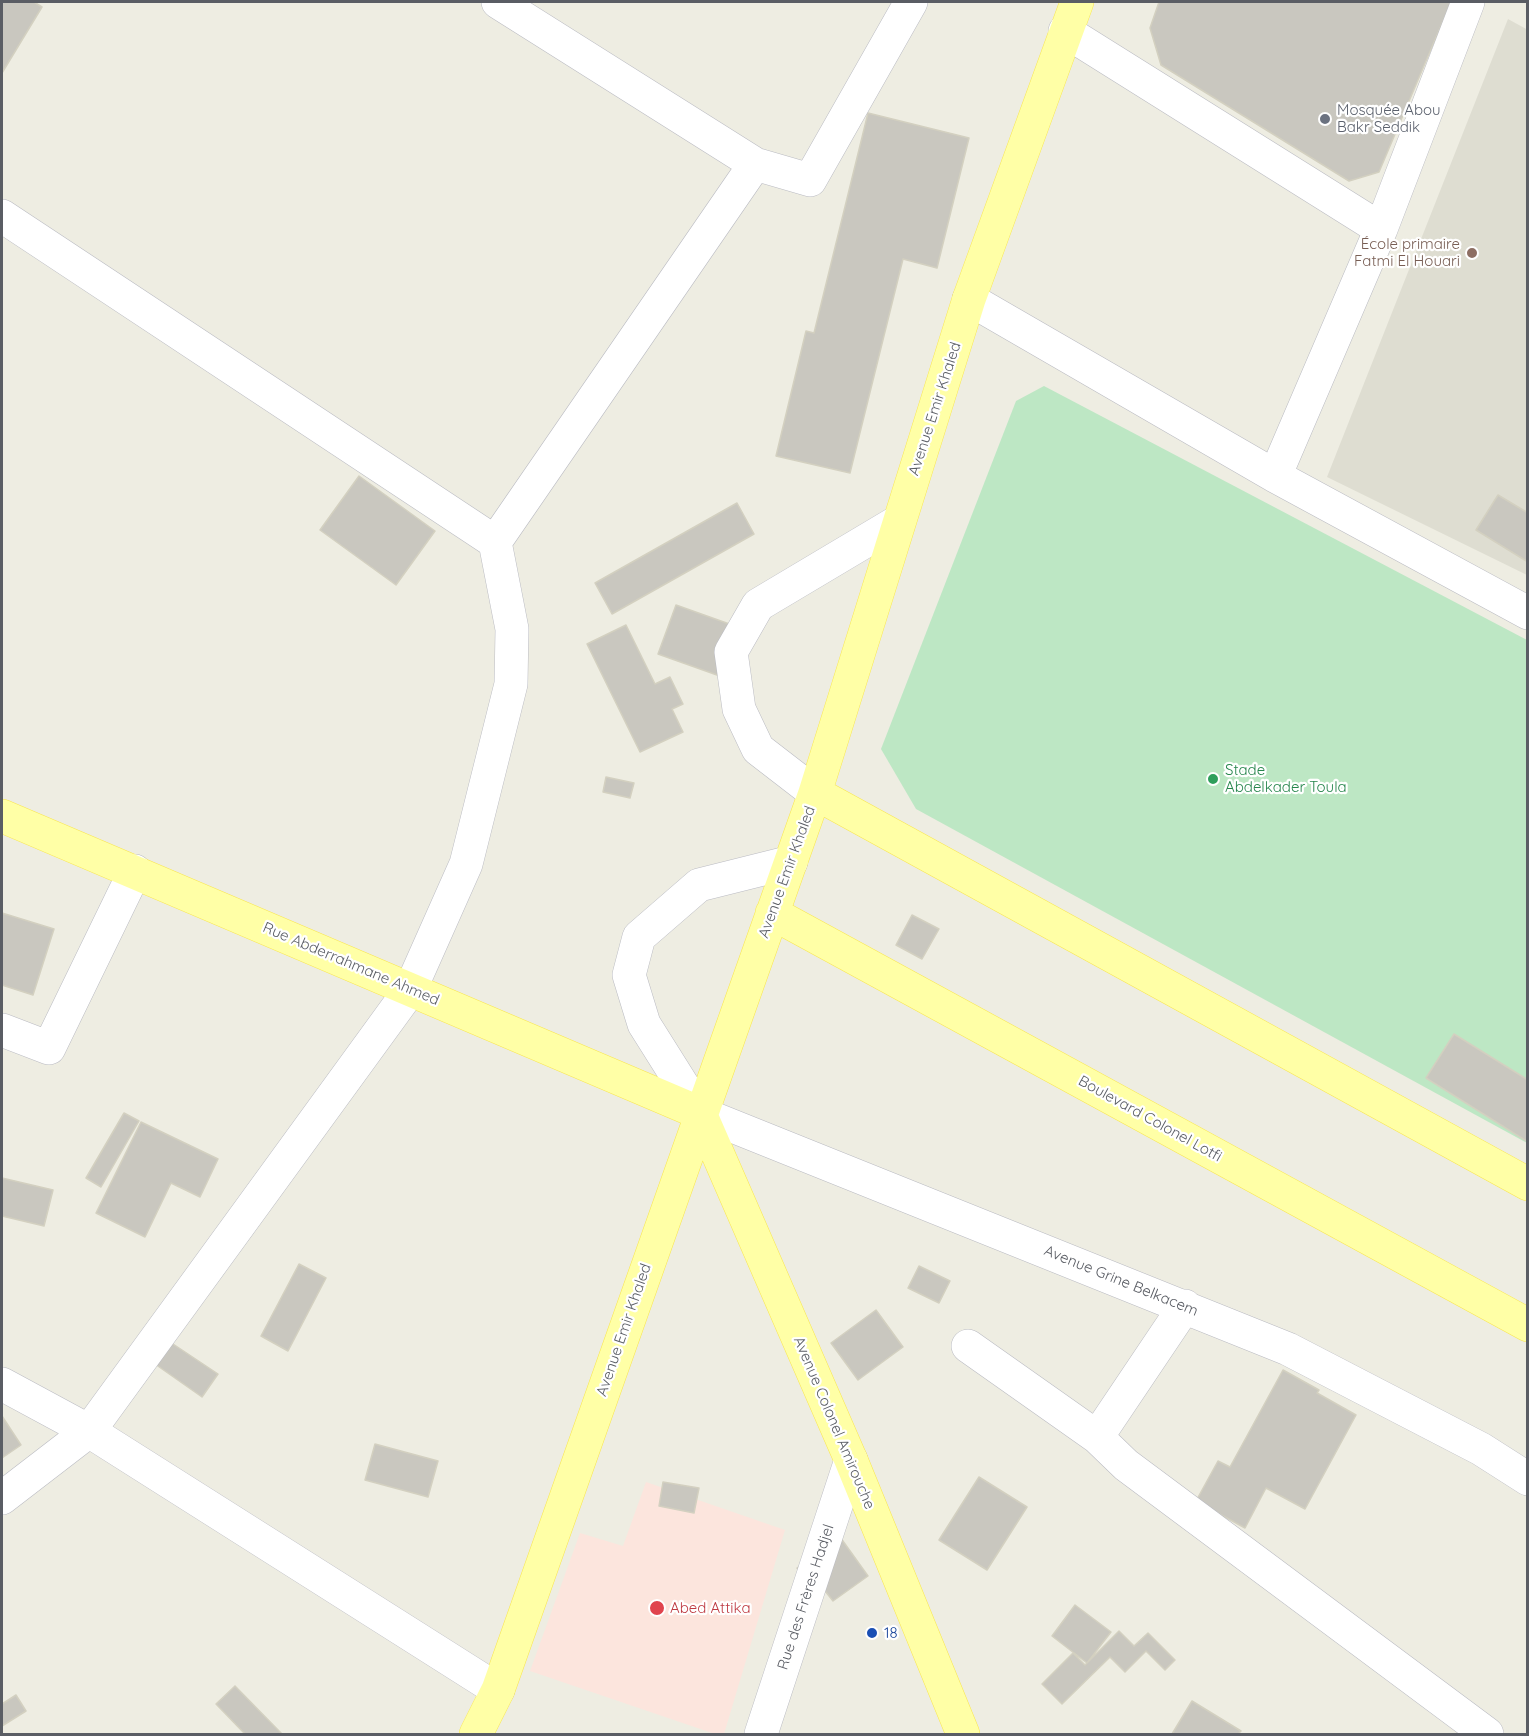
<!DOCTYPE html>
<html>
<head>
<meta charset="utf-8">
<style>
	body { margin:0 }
	#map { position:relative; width:1529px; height:1736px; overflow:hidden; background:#eeede2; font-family:Quicksand,sans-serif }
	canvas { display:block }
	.frame { position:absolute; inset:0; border:3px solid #5a5d64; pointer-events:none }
</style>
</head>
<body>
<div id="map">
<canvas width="1529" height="1736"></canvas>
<div class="frame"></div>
</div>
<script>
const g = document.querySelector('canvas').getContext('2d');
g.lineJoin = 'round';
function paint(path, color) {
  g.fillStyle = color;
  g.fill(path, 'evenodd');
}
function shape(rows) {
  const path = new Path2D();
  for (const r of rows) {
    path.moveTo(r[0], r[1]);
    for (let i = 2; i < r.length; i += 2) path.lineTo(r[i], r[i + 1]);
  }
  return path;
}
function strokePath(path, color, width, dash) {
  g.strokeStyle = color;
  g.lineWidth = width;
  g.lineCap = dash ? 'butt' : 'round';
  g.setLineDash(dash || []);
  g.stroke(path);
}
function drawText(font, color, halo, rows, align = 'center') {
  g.font = font + ' Quicksand,sans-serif';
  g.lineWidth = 4.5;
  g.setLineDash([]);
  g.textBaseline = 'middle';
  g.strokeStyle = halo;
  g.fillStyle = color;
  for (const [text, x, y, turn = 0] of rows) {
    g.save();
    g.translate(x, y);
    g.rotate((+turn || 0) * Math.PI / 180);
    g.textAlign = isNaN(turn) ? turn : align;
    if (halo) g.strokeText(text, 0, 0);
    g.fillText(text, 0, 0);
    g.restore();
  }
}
const education = shape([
	[1508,19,1528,30,1527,575,1327,477]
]);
const medical = shape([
	[646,1482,785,1530,724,1734,715,1734,530,1671,580,1533,623,1546]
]);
const green = shape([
	[1044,386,1527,640,1527,1143,916,809,881,749,1016,401]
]);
const building = shape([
	[2,2,34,2,42,7,2,73,2,2],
	[1159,2,1451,2,1379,172,1349,181,1161,65,1150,28,1159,2],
	[868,113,969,138,937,268,903,259,850,473,776,456,806,331,814,333,868,113],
	[359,476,435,531,396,585,320,530,359,476],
	[1498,495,1528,513,1528,562,1476,530,1498,495],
	[737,503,754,534,612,614,595,583,737,503],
	[676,605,749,631,731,680,658,654,676,605],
	[626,625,655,684,670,677,683,704,672,709,683,732,640,752,587,644,626,625],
	[606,777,634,783,630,798,603,792,606,777],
	[2,913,54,929,33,995,2,985,2,913],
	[912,915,939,929,922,959,896,945,912,915],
	[1454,1034,1528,1080,1528,1142,1426,1078,1454,1034],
	[124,1113,139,1121,101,1187,86,1178,124,1113],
	[141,1122,218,1159,200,1197,171,1183,145,1237,96,1213,141,1122],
	[2,1178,53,1190,44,1226,2,1216,2,1178],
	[299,1264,326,1278,288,1351,261,1336,299,1264],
	[919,1266,950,1281,939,1303,908,1288,919,1266],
	[876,1310,903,1347,858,1380,831,1343,876,1310],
	[170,1342,218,1374,202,1397,155,1364,170,1342],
	[1283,1370,1319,1390,1317,1393,1356,1415,1305,1509,1266,1488,1245,1528,1196,1501,1218,1461,1230,1467,1283,1370],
	[2,1416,21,1445,2,1458,2,1416],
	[375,1444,438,1461,428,1497,365,1480,375,1444],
	[979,1477,1027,1507,987,1570,939,1540,979,1477],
	[663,1482,699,1488,694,1513,659,1506,663,1482],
	[830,1523,868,1576,833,1601,818,1582,811,1588,797,1568,819,1552,830,1523],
	[1075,1605,1111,1632,1087,1663,1052,1636,1075,1605],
	[1119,1631,1134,1646,1148,1633,1175,1660,1165,1670,1146,1651,1125,1672,1110,1657,1062,1704,1042,1684,1073,1653,1085,1665,1119,1631],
	[235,1686,282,1734,245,1734,216,1704,235,1686],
	[16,1695,26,1711,2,1726,2,1704,16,1695],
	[1192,1701,1241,1731,1238,1734,1172,1734,1192,1701]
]);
const minor = shape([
	[498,2,755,164,810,180,911,2],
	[1065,31,1381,229],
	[2,216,495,542,512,629,511,684,466,864,410,990,89,1431,2,1498],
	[969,299,1275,476,1528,613],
	[1275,476,1381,229,1468,2],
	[495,542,755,164],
	[815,793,758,749,739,709,731,652,758,605,899,521],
	[791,862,699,885,639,937,629,975,644,1024,700,1113,1288,1349,1481,1449,1528,1479],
	[2,1030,49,1048,135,871],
	[968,1346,1097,1437,1126,1465,1487,1734],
	[2,1384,89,1431,498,1690],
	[1097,1437,1185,1306],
	[761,1734,851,1460]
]);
const major = shape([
	[815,793,1528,1184],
	[2,816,700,1113,851,1460,963,1734],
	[772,913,1528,1325],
	[476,1734,498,1690,815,793,969,299,1077,2]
]);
const markers = [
	[1325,119,6,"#6b7280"],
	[1472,253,6,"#8d6e63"],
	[1213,779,6,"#2e9e5b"],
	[657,1608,8,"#e0444e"],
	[872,1633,6,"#1a4fb4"]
];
const worshipNames = [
	["Mosquée Abou",1337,110],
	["Bakr Seddik",1337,127]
];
const educationNames = [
	["École primaire",1460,244],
	["Fatmi El Houari",1460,261]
];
const streetNames = [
	["Avenue Emir Khaled",935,409,-72],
	["Avenue Emir Khaled",787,872,-70],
	["Rue Abderrahmane Ahmed",351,964,23],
	["Boulevard Colonel Lotfi",1150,1119,29],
	["Avenue Grine Belkacem",1121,1281,22],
	["Avenue Emir Khaled",624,1330,-71],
	["Avenue Colonel Amirouche",834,1423,67],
	["Rue des Frères Hadjel",806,1597,-72]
];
const leisureNames = [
	["Stade",1225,770],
	["Abdelkader Toula",1225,787]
];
const healthNames = [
	["Abed Attika",670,1608]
];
const transitNames = [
	["18",884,1633]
];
paint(education, '#deddd1');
paint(medical, '#fce5dd');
paint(green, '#bde7c4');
paint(building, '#c9c7bf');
strokePath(building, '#d3d0c0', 1.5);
strokePath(minor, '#babbc2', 34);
strokePath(major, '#f9e650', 34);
strokePath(minor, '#fff', 33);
strokePath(major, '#ffffa6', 33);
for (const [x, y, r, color] of markers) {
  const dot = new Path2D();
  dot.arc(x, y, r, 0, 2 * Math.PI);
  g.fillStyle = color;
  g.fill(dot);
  strokePath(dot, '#fff', 2);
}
drawText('15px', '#5b616d', '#fff', worshipNames, 'left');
drawText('15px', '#785e54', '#fff', educationNames, 'right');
drawText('15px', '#5a5d64', '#fff', streetNames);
drawText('15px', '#27864d', '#fff', leisureNames, 'left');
drawText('15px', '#be3a42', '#fff', healthNames, 'left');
drawText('15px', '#164399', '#fff', transitNames, 'left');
</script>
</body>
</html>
